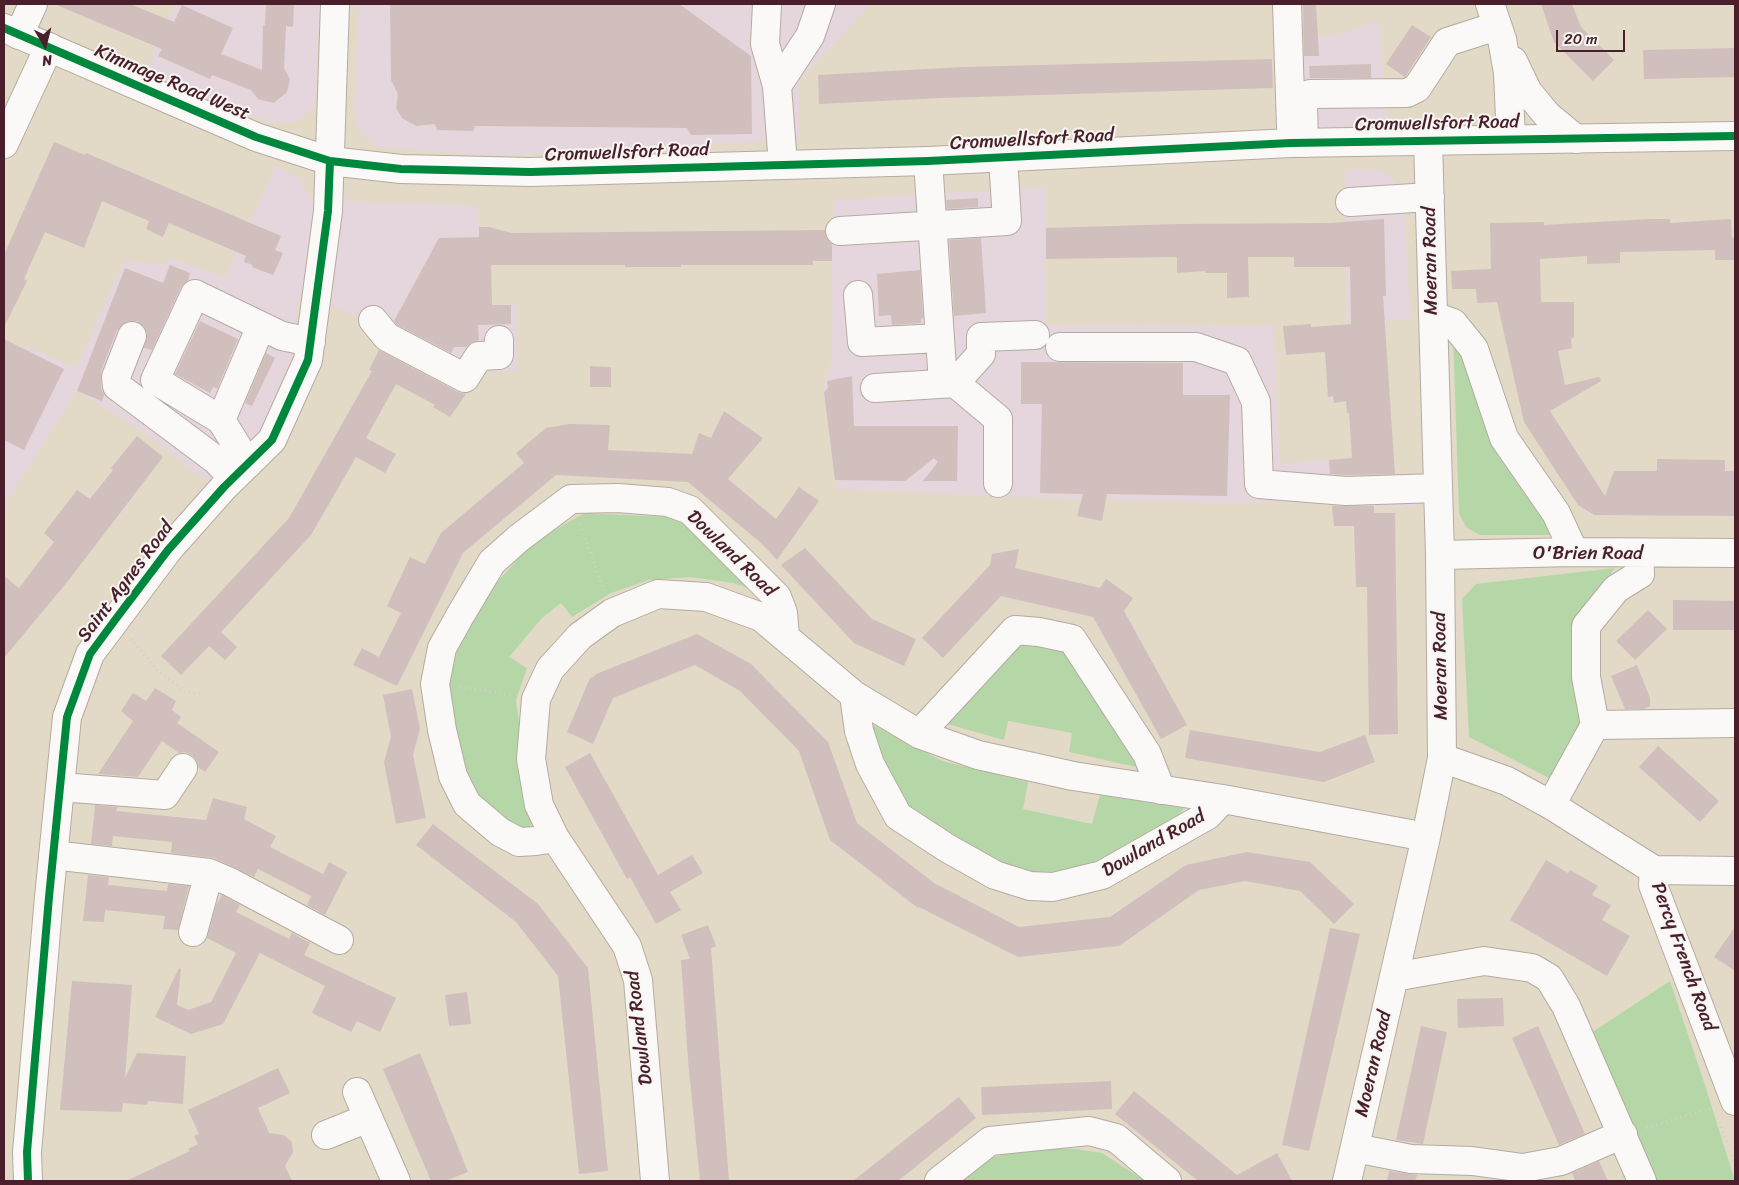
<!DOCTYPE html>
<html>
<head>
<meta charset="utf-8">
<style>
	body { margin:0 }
	#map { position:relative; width:1739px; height:1185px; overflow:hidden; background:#e2dac7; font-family:Sriracha,sans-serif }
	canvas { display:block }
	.frame { position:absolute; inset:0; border:5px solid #4a1f2b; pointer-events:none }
	.north { position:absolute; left:20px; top:20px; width:50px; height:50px; -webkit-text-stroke:4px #f6f6f2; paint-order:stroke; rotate:172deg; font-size:14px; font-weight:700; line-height:20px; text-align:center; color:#4a1f2b }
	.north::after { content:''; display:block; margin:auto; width:18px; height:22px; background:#4a1f2b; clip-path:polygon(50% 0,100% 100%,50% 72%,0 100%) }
	.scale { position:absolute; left:1556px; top:30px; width:69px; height:22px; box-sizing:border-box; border:2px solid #4a1f2b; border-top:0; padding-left:6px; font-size:15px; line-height:18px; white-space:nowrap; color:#4a1f2b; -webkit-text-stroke:4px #f6f6f2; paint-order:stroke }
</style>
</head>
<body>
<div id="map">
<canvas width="1739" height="1185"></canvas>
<div class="frame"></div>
<div class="north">N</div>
<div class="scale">20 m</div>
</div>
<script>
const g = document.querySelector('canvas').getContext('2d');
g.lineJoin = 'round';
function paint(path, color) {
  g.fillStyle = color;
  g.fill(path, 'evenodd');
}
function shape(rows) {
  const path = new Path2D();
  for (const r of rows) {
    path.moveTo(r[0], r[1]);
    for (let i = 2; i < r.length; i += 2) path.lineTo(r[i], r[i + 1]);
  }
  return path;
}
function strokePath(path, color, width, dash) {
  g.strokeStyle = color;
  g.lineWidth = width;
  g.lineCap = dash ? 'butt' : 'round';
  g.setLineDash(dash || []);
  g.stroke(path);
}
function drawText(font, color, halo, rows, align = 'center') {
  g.font = font + ' Sriracha,sans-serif';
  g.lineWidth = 4;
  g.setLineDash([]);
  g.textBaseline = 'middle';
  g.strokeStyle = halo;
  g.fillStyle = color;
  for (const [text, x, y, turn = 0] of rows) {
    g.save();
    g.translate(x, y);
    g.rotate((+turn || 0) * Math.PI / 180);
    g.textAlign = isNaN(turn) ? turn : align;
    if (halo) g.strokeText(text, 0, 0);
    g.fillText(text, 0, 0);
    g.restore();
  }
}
const built = shape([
	[176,4,320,4,316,103,299,122,269,123,146,71],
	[359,4,871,4,799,82,799,139,494,156,377,147,360,132,354,108],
	[1379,21,1387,125,1291,129,1288,38,1336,35],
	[276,166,298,178,310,196,375,203,419,203,477,206,480,235,481,305,516,304,517,371,479,373,378,325,340,309,299,294,292,361,268,422,212,485,139,429,77,391,4,505,4,386,26,346,76,368,124,261,166,264,171,258,225,278],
	[1345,169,1374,169,1386,172,1397,183,1403,198,1404,210,1411,320,1347,322],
	[1045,187,1046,221,1045,325,1273,326,1280,463,1329,460,1330,480,1416,475,1416,507,1357,507,1357,501,1227,503,1041,498,837,489,823,389,832,358,832,261,834,200]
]);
const green = shape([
	[1453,334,1555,535,1480,535,1467,528,1459,514],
	[585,513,667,517,678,519,759,592,733,583,690,577,649,580,611,593,572,617,561,603,542,618,509,657,527,668,516,700,532,816,529,833,487,813,457,760,445,701,452,655,491,589,533,542],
	[1615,568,1573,627,1588,716,1551,779,1469,737,1462,599,1476,584],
	[1051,636,1078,661,1141,768,1069,752,1072,733,1008,721,1004,740,937,721,1013,641],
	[874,725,942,761,1028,782,1023,809,1092,824,1100,795,1184,808,1170,827,1063,879,1021,874,920,820,890,786,866,732],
	[1670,981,1702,1076,1735,1181,1652,1181,1588,1035],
	[1050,1148,1076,1149,1102,1153,1145,1181,962,1181,993,1157,1024,1150]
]);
const building = shape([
	[54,4,130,4,174,22,182,5,233,28,221,54,262,70,263,25,265,25,266,4,294,4,293,27,286,26,284,68,290,79,287,92,274,103,258,99,251,90,212,75,210,79,158,56,162,49],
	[390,4,679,4,751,56,752,134,691,135,687,128,475,126,473,131,437,130,435,124,416,126,402,118,396,108,398,94,391,80],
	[1303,4,1316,4,1319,56,1304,56],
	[1541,4,1572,4,1581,27,1614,60,1593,81,1554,42],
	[1412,25,1431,37,1405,77,1386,64],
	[1735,48,1735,77,1644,79,1643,50],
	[1272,59,1273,88,942,98,819,104,818,75,964,67],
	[1371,64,1371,78,1310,78,1309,66],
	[54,142,85,155,86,153,281,236,275,250,283,253,273,275,252,267,253,265,244,262,246,256,169,223,163,237,146,229,149,221,102,201,84,248,45,232,24,279,27,281,4,327,4,255],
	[978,198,978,207,947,209,946,200],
	[1384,219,1386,296,1383,296,1395,474,1346,475,1330,474,1329,460,1352,458,1349,413,1347,413,1346,401,1334,403,1333,396,1328,397,1325,352,1286,355,1283,326,1311,324,1311,327,1351,324,1350,267,1294,267,1294,257,1248,257,1249,297,1227,298,1227,273,1205,273,1205,271,1177,273,1177,257,1046,259,1046,228,1177,224,1330,223],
	[1651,219,1670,219,1670,223,1731,219,1732,238,1735,237,1735,260,1715,260,1715,250,1620,252,1620,263,1587,264,1587,256,1540,259,1541,302,1574,302,1574,337,1571,339,1572,348,1558,351,1565,385,1599,377,1601,381,1550,411,1605,496,1614,471,1657,471,1657,459,1725,460,1725,471,1734,471,1735,516,1594,515,1578,505,1524,422,1497,302,1477,303,1476,289,1452,289,1451,271,1491,269,1490,223,1544,222,1544,225],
	[479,227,489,227,511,233,825,230,827,239,832,244,832,261,813,261,813,265,681,265,681,267,625,267,625,265,491,265,492,305,511,305,511,324,478,325,479,340,472,342,466,347,454,347,451,353,397,325,394,321,439,238,479,237],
	[981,238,986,313,954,316,949,240],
	[170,265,190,273,188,281,181,287,152,350,144,348,147,334,144,326,137,321,129,321,123,324,117,330,101,371,101,388,104,395,102,401,77,391,125,268,163,283],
	[920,270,923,318,921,318,921,323,892,325,891,315,879,316,877,274],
	[200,321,238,339,217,389,213,387,210,393,175,374],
	[4,339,64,369,24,450,4,440],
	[379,350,458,392,466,394,450,417,433,407,435,405,396,384,366,438,396,454,385,473,356,457,311,535,221,632,237,647,225,660,209,646,181,675,161,656,289,518,372,371,369,370],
	[266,353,275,358,252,406,245,403],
	[1021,362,1183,363,1183,395,1230,395,1227,496,1107,494,1102,521,1077,516,1083,494,1040,493,1042,404,1021,404],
	[590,366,611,367,611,387,590,387],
	[852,376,854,426,958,426,957,481,923,481,938,462,934,458,905,481,835,480,824,392,828,388,827,381],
	[724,411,763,438,728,479,776,519,799,487,819,501,777,560,761,543,688,482,556,475,463,553,397,686,353,665,362,648,379,657,401,613,387,606,410,557,425,564,441,533,524,463,516,453,546,428,569,424,610,425,608,450,692,454,699,433,711,438],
	[137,436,163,457,68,581,4,658,4,576,19,588,54,542,44,533,77,490,90,499,113,470,111,468],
	[1332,506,1374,506,1374,513,1395,513,1398,734,1369,735,1367,587,1356,587,1354,526,1334,526],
	[805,548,872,619,916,639,904,666,854,643,781,565],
	[1019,549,1015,568,1100,588,1106,579,1133,598,1124,611,1187,725,1161,739,1093,617,1001,596,943,658,922,638,990,565,992,554],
	[1673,600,1735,601,1735,630,1673,630],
	[1648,610,1667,629,1635,660,1616,641],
	[697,634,751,664,828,742,857,823,934,883,1019,927,1110,917,1186,865,1247,852,1310,862,1354,904,1334,924,1300,891,1245,881,1199,890,1119,946,1018,957,919,907,918,908,830,840,799,751,740,691,695,665,613,698,593,744,567,732,590,678,594,676,596,674],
	[1637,665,1650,698,1650,706,1644,709,1625,709,1611,676],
	[155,688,176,701,172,710,181,717,177,723,219,752,205,772,198,767,197,761,192,755,184,752,179,753,162,741,138,777,98,774,133,721,121,711,133,693,146,701],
	[412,689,420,729,413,755,426,818,396,824,384,762,391,737,383,695],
	[1190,730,1320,752,1365,735,1375,762,1324,782,1185,758],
	[1658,746,1719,801,1700,822,1639,767],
	[590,753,658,875,692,855,703,873,670,892,681,910,656,924,630,877,627,879,565,767],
	[213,798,247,807,244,819,276,836,270,847,323,874,329,862,347,872,325,915,307,905,311,896,258,869,254,877,214,858,171,853,172,842,113,836,112,846,91,844,95,805,118,807,116,811,206,820],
	[433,824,538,904,588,968,608,1171,579,1174,558,976,516,922,416,845],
	[1546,860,1568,873,1570,870,1598,886,1592,895,1611,905,1602,920,1630,936,1607,976,1510,920],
	[88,875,109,877,108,885,167,891,168,884,189,886,178,930,163,929,165,916,105,910,104,922,83,921],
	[222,895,240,905,236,912,289,939,292,933,310,943,304,955,396,998,380,1032,357,1021,351,1032,312,1013,325,986,260,953,223,1024,191,1034,155,1017,179,968,181,969,177,1005,188,1010,211,1002,236,953,207,938,216,905],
	[708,925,716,946,711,948,729,1181,700,1181,688,1060,681,960,690,959,681,935],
	[1735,927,1735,971,1714,957],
	[1330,928,1360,934,1309,1151,1282,1145],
	[72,981,132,985,125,1078,137,1053,186,1056,183,1104,148,1101,147,1105,123,1103,122,1112,60,1110],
	[467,992,471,1024,449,1026,445,995],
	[1503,998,1504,1026,1458,1028,1457,999],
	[1421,1026,1447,1032,1423,1144,1396,1140],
	[1538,1026,1585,1134,1559,1145,1512,1038],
	[420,1053,468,1172,445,1181,431,1181,383,1069],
	[278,1068,290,1093,258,1108,269,1133,284,1135,292,1142,293,1152,285,1166,292,1181,126,1181,190,1151,188,1149,198,1144,194,1136,199,1134,188,1110],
	[1111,1081,1112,1109,982,1115,981,1087],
	[1134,1091,1237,1175,1277,1153,1292,1181,1198,1181,1115,1114],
	[959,1097,976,1118,898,1181,853,1181],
	[1599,1161,1608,1181,1575,1181,1572,1173],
	[1389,1171,1417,1175,1415,1181,1387,1181]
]);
const path = shape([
	[580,524,604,591],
	[131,639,157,670,185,692,201,694],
	[460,687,511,695],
	[1720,1122,1735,1166],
	[1647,1128,1711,1108]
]);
const minor = shape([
	[767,4,765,44,777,86],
	[1287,4,1291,127],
	[1490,4,1502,39,1508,73,1511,139],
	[19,35,33,4],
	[1513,61,1528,92,1547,115,1576,139],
	[1304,143,1303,104,1310,94,1407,93,1417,88,1447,42,1497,26],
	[4,144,49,47],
	[928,161,943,383],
	[783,165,777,86,810,36,821,4],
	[1350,202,1430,197],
	[840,231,1007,221,1003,158],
	[858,295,862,342,940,338],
	[1433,316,1453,323,1474,349,1504,438,1556,513,1574,552],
	[373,320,387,337,465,378,479,356,499,355,499,340],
	[132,336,116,377,117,386,216,460,233,478],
	[1060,347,1196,347,1237,361,1256,402,1259,484,1346,491,1438,488],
	[955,383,981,354,981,337,1035,335],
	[875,388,955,383,998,419,998,483],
	[221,420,261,326],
	[248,464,221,420,155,380,195,294,282,336,311,342],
	[1440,555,1574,552,1735,553],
	[854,695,859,731,870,764,898,816,947,848,995,875,1030,886,1053,887,1102,875,1208,815,1223,799],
	[1595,725,1735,723],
	[919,734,1015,630,1039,632,1072,639,1147,754,1161,790],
	[1442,758,1507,781,1551,805,1654,870],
	[60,787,165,795,183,768],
	[1551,805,1595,725,1586,677,1586,626,1616,589,1640,574,1639,553],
	[555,838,536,841,519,842,500,832,467,804,453,776,442,730,435,684,442,648,461,614,492,562,519,538,571,499,618,498,668,502,690,510,777,597,783,613,785,636],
	[53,855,209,873,230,882,339,940],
	[1654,870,1653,885,1735,1101],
	[1654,870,1735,871],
	[193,932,209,873],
	[1394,977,1484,961,1532,968,1549,978,1566,1006,1642,1181],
	[357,1092,396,1181],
	[326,1135,368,1118],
	[1355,1148,1411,1159,1472,1161,1523,1168,1561,1161,1623,1134],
	[28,1181,27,1152,49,897,67,717,90,654,168,550,224,487,272,440,308,360,328,211,335,4],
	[655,1181,638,980,627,946,555,838,539,805,531,759,536,699,550,669,580,636,612,613,658,594,706,597,761,617,854,695,919,734,978,755,1073,776,1223,799,1426,837],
	[939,1181,990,1141,1089,1131,1116,1138,1167,1181],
	[1347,1181,1426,837,1442,758,1440,555,1428,141]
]);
const major = shape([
	[4,28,256,137,330,161,401,169,530,172,928,161,1291,143,1735,136]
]);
const cycleway = shape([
	[4,28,256,137,330,161,401,169,530,172,928,161,1291,143,1735,136],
	[28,1181,27,1152,49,897,67,717,90,654,115,620,168,550,224,487,272,440,308,360,328,211,330,161]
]);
const streetNames = [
	["Kimmage Road West",172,83,23],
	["Cromwellsfort Road",1437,124,-1],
	["Cromwellsfort Road",1032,140,-3],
	["Cromwellsfort Road",627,153,-2],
	["Moeran Road",1431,261,-91],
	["Dowland Road",731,554,44],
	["O'Brien Road",1588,554],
	["Saint Agnes Road",126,582,-53],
	["Moeran Road",1441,666,-91],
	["Dowland Road",1154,844,-30],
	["Percy French Road",1683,957,70],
	["Dowland Road",640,1028,-97],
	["Moeran Road",1374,1064,-77]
];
paint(built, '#e5d6dd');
paint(green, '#b5d7a7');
paint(building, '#d0bfbd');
strokePath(minor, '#b4aba0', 30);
strokePath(major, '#b4aba0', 30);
strokePath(path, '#d4d0cb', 3, [1, 4]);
strokePath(minor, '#fbf9f7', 28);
strokePath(major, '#fbf9f7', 28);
strokePath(cycleway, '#00873e', 8);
drawText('19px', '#4a1f2b', '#f6f6f2', streetNames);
</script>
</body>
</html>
